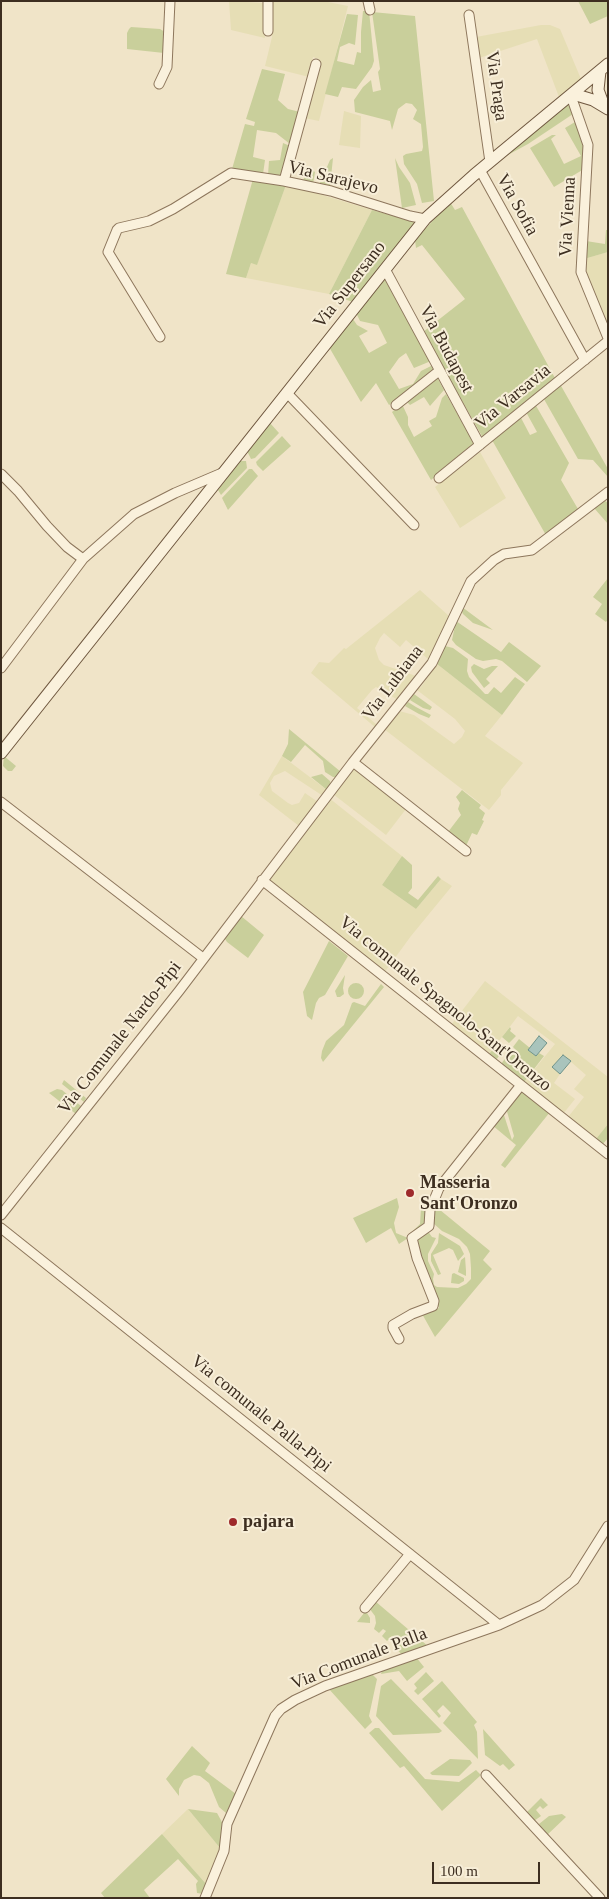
<!DOCTYPE html>
<html>
<head>
<meta charset="utf-8">
<style>
	body { margin:0 }
	#map { position:relative; width:609px; height:1899px; overflow:hidden; background:#f0e4c8; font-family:"Times New Roman",serif }
	canvas { display:block }
	.frame { position:absolute; inset:0; border:2px solid #3d2e20; pointer-events:none }
	.scale { position:absolute; left:432px; top:1862px; width:108px; height:22px; box-sizing:border-box; border:2px solid #3d2e20; border-top:0; padding-left:6px; font-size:15px; line-height:18px; white-space:nowrap; color:#3d2e20; -webkit-text-stroke:4px #f7eed8; paint-order:stroke }
</style>
</head>
<body>
<div id="map">
<canvas width="609" height="1899"></canvas>
<div class="frame"></div>
<div class="scale">100 m</div>
</div>
<script>
const g = document.querySelector('canvas').getContext('2d');
g.lineJoin = 'round';
function paint(path, color) {
  g.fillStyle = color;
  g.fill(path, 'evenodd');
}
function shape(rows) {
  const path = new Path2D();
  for (const r of rows) {
    if (r.length === 3) {
      path.moveTo(r[0] + r[2], r[1]);
      path.arc(r[0], r[1], r[2], 0, 2 * Math.PI);
      continue;
    }
    path.moveTo(r[0], r[1]);
    for (let i = 2; i < r.length; i += 2) path.lineTo(r[i], r[i + 1]);
  }
  return path;
}
function strokePath(path, color, width, dash) {
  g.strokeStyle = color;
  g.lineWidth = width;
  g.lineCap = dash ? 'butt' : 'round';
  g.setLineDash(dash || []);
  g.stroke(path);
}
function drawText(font, color, halo, rows, align = 'center') {
  g.font = font + ' "Times New Roman",serif';
  g.lineWidth = 4;
  g.setLineDash([]);
  g.textBaseline = 'middle';
  g.strokeStyle = halo;
  g.fillStyle = color;
  for (const [text, x, y, turn = 0] of rows) {
    g.save();
    g.translate(x, y);
    g.rotate((+turn || 0) * Math.PI / 180);
    g.textAlign = isNaN(turn) ? turn : align;
    if (halo) g.strokeText(text, 0, 0);
    g.fillText(text, 0, 0);
    g.restore();
  }
}
const farmland = shape([
	[229,1,264,3,265,38,231,30],
	[273,1,323,1,348,6,319,121,304,118,319,59,313,57,309,77,265,66,272,37],
	[541,25,550,25,560,29,581,79,559,97,537,39,479,58,476,37],
	[344,111,361,116,360,148,339,145],
	[286,185,309,191,372,210,329,294,246,278,251,263,257,264],
	[608,252,608,331,585,272,584,259],
	[480,452,506,498,460,528,435,487],
	[420,590,449,616,429,660,406,640,400,647,384,633,380,638,375,648,379,660,384,665,419,677,398,700,376,687,372,690,357,708,376,724,376,728,311,673,319,662,329,663,344,648,346,649],
	[437,664,502,715,485,736,523,763,501,790,501,795,489,810,384,729,399,711,414,715,454,744,462,737,465,731,455,719,417,690,421,687],
	[282,756,327,790,323,796,285,771,274,776,270,783,272,791,288,803,292,805,299,803,305,793,318,802,299,826,259,795],
	[355,767,406,809,386,835,333,794],
	[329,798,402,856,382,885,416,909,441,879,452,886,411,936,384,973,265,880],
	[485,981,608,1077,608,1124,596,1139,568,1117,584,1097,574,1089,586,1075,563,1055,552,1067,560,1074,554,1083,575,1099,563,1114,524,1082,555,1044,518,1016,489,1054,451,1025],
	[188,1809,220,1848,207,1885,162,1834]
]);
const green = shape([
	[578,1,608,1,608,16,590,24],
	[363,11,369,11,374,61,372,67,356,89,342,87,338,97,325,94,347,14,358,15,355,45,349,43,340,47,337,61,354,65,357,52,361,53,361,32],
	[372,12,415,16,434,201,422,203,417,184,404,164,403,156,406,154,422,151,423,147,421,124,413,119,417,110,412,104,406,103,398,109,392,130,390,121,355,112,354,100,363,87,371,80,373,92,381,90,378,72,380,69],
	[131,27,160,29,165,32,164,53,127,49,127,33,129,29],
	[262,69,285,74,278,100,288,109,300,112,290,144,276,133,257,130,253,157,265,160,263,174,232,169,245,124,254,126,255,122,246,119],
	[570,101,573,114,528,144,506,156],
	[575,122,585,144,584,169,554,187,530,148,552,135,556,135,551,139,564,164,581,156,565,128],
	[283,143,290,146,283,177,268,175,269,161,280,160],
	[333,158,330,187,320,186,320,172,324,172,324,167,327,167,330,160],
	[395,158,399,167,410,183,416,205,402,208],
	[307,166,315,172,313,184,303,182],
	[253,179,286,185,257,265,251,263,246,278,226,274],
	[450,202,455,210,462,207,556,380,483,438,423,332,465,299,422,245,416,248,415,240],
	[372,210,413,221,415,224,353,302,329,294],
	[606,230,608,230,608,252,584,259,586,241,605,244],
	[386,277,431,361,414,368,406,353,399,358,389,372,399,389,413,384,421,371,433,365,436,370,389,405,376,383,361,402,329,347,353,319,357,325,368,331,359,336,369,353,387,343,378,325,360,321,356,313],
	[437,377,444,390,430,406,424,397,410,405,406,401],
	[560,384,608,469,608,477,593,460,578,459,545,401,544,399],
	[446,394,474,443,437,473,436,476,431,480,392,412,402,404,408,417,408,425,414,437,432,426,429,421,436,417,442,398],
	[535,404,569,463,561,480,578,509,547,537,492,440,520,416,530,435,537,432,526,412],
	[270,423,279,433,255,458,251,459,247,451],
	[282,436,291,446,263,471,257,465,256,462],
	[240,461,246,461,247,468,221,495,218,490],
	[249,469,252,469,258,476,228,510,222,498],
	[604,500,608,503,608,524,594,508],
	[608,578,608,619,606,622,595,614,602,604,593,597],
	[462,607,493,630,473,623,463,614,461,610],
	[456,621,501,652,509,642,541,666,527,682,502,661,496,659,483,661,476,659,456,645,452,640],
	[445,646,453,648,468,659,467,671,469,677,485,694,488,694,494,687,501,693,515,677,525,684,502,715,437,664],
	[474,664,484,669,492,666,498,666,486,679,490,683,484,688,472,672,471,667],
	[414,694,432,707,430,710,423,708,410,700],
	[408,702,416,707,431,715,429,718,419,714,405,706],
	[289,729,341,772,338,777,333,777,325,772,323,761,305,745,291,762,282,756,288,744],
	[4,756,16,766,12,771,8,771,3,766],
	[322,774,330,781,331,785,327,790,311,777],
	[462,790,481,805,479,808,485,813,482,820,484,821,477,835,472,833,466,846,448,832,461,815,458,809,460,803,456,797],
	[402,856,412,865,412,888,408,893,418,900,438,876,441,879,416,909,382,885],
	[241,916,264,935,248,958,227,942,223,936],
	[329,941,348,956,325,995,319,998,316,1003,312,1020,307,1016,303,992],
	[345,975,343,988,344,994,340,997,337,997,335,991],
	[356,991,8],
	[381,984,384,987,323,1062,321,1058,322,1051,326,1041,344,1025,352,1003,354,1002,365,1006],
	[510,1027,511,1029,510,1031,516,1036,509,1043,502,1037],
	[519,1039,530,1048,529,1050,536,1056,539,1053,544,1056,524,1082,501,1064,507,1056,517,1054,518,1052,513,1047],
	[499,1042,505,1048,496,1060,489,1054],
	[64,1080,86,1098,84,1102,62,1084],
	[57,1089,62,1090,81,1106,76,1114,49,1093],
	[521,1089,550,1112,505,1168,501,1165,516,1145,492,1125,503,1112,512,1140,514,1136,506,1108],
	[608,1124,608,1138,603,1144,596,1139],
	[433,1194,434,1195,425,1214,424,1226,414,1234,412,1232,420,1224,421,1208],
	[397,1198,399,1207,394,1223,396,1233,408,1238,399,1244,391,1228,366,1243,353,1218],
	[434,1205,490,1251,483,1260,492,1269,435,1337,421,1312,439,1308,423,1271,413,1241,427,1230,432,1237,436,1238,428,1254,428,1261,434,1274,433,1279,434,1285,437,1287,458,1288,466,1284,471,1279,471,1268,470,1254,467,1247,459,1239,442,1231,433,1223],
	[439,1233,460,1246,464,1254,458,1261,453,1250,449,1248,433,1255,441,1274,438,1275,431,1261,431,1254,438,1243],
	[465,1257,466,1271,466,1276,458,1272,461,1260],
	[454,1273,464,1278,464,1281,459,1284,451,1283,452,1274],
	[375,1601,429,1647,403,1656,393,1645,397,1640,392,1636,387,1641,382,1636,386,1631,383,1629,379,1633,374,1629,376,1623,375,1616,369,1608],
	[364,1613,367,1613,370,1618,370,1623,357,1622],
	[416,1657,424,1667,407,1681,399,1671,381,1674,383,1668],
	[370,1672,377,1679,369,1716,372,1722,365,1729,328,1688],
	[426,1672,434,1681,418,1695,414,1691,417,1688,414,1684],
	[391,1679,442,1731,439,1733,393,1735,376,1716,381,1686],
	[442,1681,477,1722,474,1725,477,1732,478,1759,443,1723,451,1713,443,1705,437,1711,441,1716,439,1718,422,1699],
	[375,1728,379,1728,425,1779,459,1782,476,1770,481,1775,442,1811,404,1766,400,1768,369,1733],
	[483,1729,515,1765,509,1770,503,1764,500,1766,485,1755],
	[192,1746,210,1763,205,1771,236,1794,226,1813,219,1807,209,1783,200,1776,194,1775,184,1780,179,1789,179,1796,166,1779],
	[450,1759,470,1760,472,1763,459,1776,432,1775,430,1773],
	[541,1798,548,1805,543,1809,540,1806,536,1810,541,1816,534,1821,525,1814],
	[188,1809,217,1813,223,1824,220,1848],
	[562,1814,566,1817,546,1836,539,1824,549,1816],
	[162,1834,207,1885,204,1894,197,1893,196,1884,198,1881,178,1859,144,1890,150,1898,105,1898,101,1893]
]);
const water = shape([
	[539,1036,547,1043,536,1056,528,1050,539,1036],
	[563,1055,571,1061,560,1074,552,1067,563,1055]
]);
const street = shape([
	[268,1,268,31],
	[368,1,370,10],
	[469,15,490,162],
	[159,84,167,67,170,1],
	[571,96,588,145,581,272,608,338],
	[480,170,585,360],
	[284,181,316,64],
	[385,269,480,445],
	[160,337,108,252,117,230,119,228,149,221,173,209,231,173,284,181,331,191,410,216,425,219],
	[287,393,414,525],
	[396,405,439,371],
	[1,474,18,491,47,526,67,547,83,559,134,514,175,493,222,473],
	[439,478,608,341],
	[1,668,83,559],
	[353,762,466,851],
	[1,802,203,958],
	[262,880,608,1154],
	[1,1215,179,991,353,762,432,663,471,581,494,560,504,554,532,550,608,492],
	[1,1228,499,1625],
	[399,1339,393,1328,393,1325,412,1314,433,1306,434,1301,417,1258,412,1238,429,1226,430,1210,439,1188,521,1085],
	[365,1608,410,1554],
	[486,1775,600,1898],
	[205,1898,224,1851,227,1824,275,1716,281,1709,295,1700,325,1686,499,1625,542,1605,574,1580,608,1526]
]);
const secondary = shape([
	[600,71,598,90,604,106],
	[573,94,593,100,608,109],
	[1,753,425,219,474,175,608,64]
]);
const markers = [
	[410,1193,5,"#9e2a2b"],
	[233,1522,5,"#9e2a2b"]
];
const streetNames = [
	["Via Praga",496,86,82],
	["Via Sarajevo",333,178,14],
	["Via Sofia",517,205,61],
	["Via Vienna",568,217,-87],
	["Via Supersano",350,285,-52],
	["Via Budapest",446,349,62],
	["Via Varsavia",513,397,-39],
	["Via Lubiana",393,683,-53],
	["Via comunale Spagnolo-Sant'Oronzo",445,1004,39],
	["Via Comunale Nardo-Pipi",120,1038,-52],
	["Via comunale Palla-Pipi",261,1414,39],
	["Via Comunale Palla",359,1659,-21]
];
const poiNames = [
	["Masseria",420,1183],
	["Sant'Oronzo",420,1204],
	["pajara",243,1522]
];
paint(farmland, '#e6deb5');
paint(green, '#c9cf9b');
paint(water, '#a9c4bc');
strokePath(water, '#6f938a', 1);
strokePath(street, '#8d765c', 11);
strokePath(secondary, '#6f573f', 13);
strokePath(street, '#faf1dc', 9);
strokePath(secondary, '#faf1dc', 11);
for (const [x, y, r, color] of markers) {
  const dot = new Path2D();
  dot.arc(x, y, r, 0, 2 * Math.PI);
  g.fillStyle = color;
  g.fill(dot);
  strokePath(dot, '#f7eed8', 2);
}
drawText('18px', '#3d2e20', '#f7eed8', streetNames);
drawText('bold 18px', '#3d2e20', '#f7eed8', poiNames, 'left');
</script>
</body>
</html>
